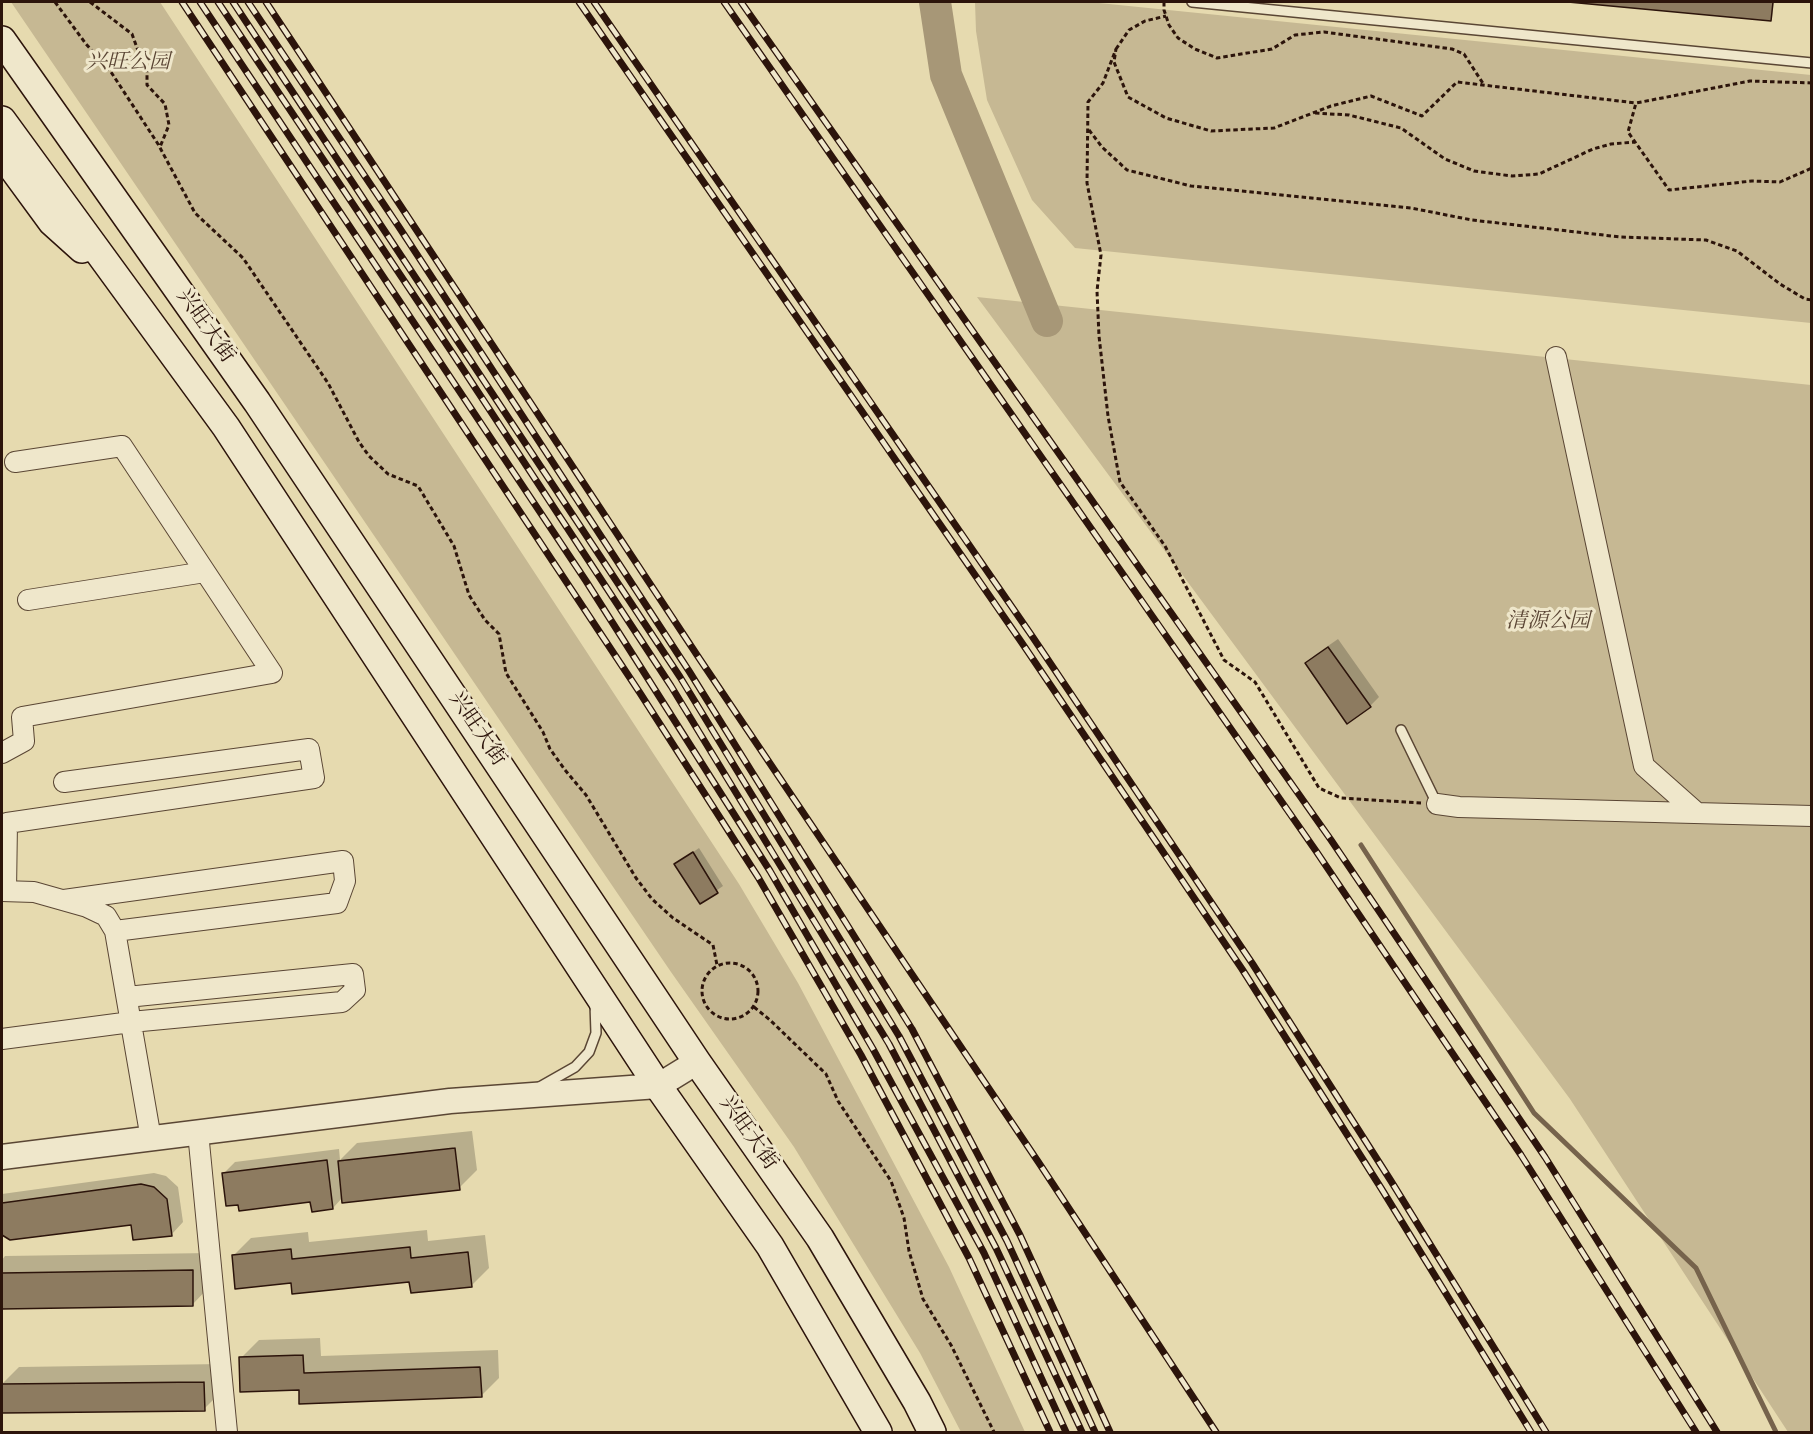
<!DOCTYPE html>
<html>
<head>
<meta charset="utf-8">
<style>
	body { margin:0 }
	#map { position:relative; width:1813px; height:1434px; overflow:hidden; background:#e6daaf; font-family:Vollkorn,serif }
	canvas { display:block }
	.frame { position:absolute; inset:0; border:3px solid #2c140b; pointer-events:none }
</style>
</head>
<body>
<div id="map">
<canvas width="1813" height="1434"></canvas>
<div class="frame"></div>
</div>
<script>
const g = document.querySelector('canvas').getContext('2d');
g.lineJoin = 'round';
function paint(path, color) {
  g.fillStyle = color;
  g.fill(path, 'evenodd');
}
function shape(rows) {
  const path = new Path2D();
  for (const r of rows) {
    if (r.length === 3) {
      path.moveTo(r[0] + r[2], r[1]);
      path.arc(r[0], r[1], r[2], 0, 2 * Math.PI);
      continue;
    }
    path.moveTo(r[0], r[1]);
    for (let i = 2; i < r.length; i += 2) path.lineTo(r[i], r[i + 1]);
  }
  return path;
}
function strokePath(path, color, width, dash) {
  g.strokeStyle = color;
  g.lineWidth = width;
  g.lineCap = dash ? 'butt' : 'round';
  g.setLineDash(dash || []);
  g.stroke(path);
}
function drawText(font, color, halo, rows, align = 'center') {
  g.font = font + ' Vollkorn,"Noto Serif SC",serif';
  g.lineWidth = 6;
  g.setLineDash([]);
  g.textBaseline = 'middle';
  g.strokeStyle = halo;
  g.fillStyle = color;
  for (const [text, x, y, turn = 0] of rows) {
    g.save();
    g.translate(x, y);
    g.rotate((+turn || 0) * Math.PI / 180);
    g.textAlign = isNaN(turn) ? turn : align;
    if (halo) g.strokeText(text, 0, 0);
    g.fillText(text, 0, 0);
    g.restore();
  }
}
const green = shape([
	[11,2,160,2,739,884,798,983,949,1267,1025,1432,961,1432,920,1353,794,1147,671,972],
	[975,2,1098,2,1099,3,1811,75,1811,323,1075,248,1032,200,987,100,976,31],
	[977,297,1811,385,1811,1432,1788,1432,1570,1099]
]);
const shadow = shape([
	[1584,2,1774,2,1772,18,1770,20],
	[1338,639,1379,697,1370,706,1307,663,1315,655],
	[699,848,723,886,700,902,676,864],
	[472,1131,477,1170,459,1188,343,1197,333,1208,312,1201,239,1203,223,1174,235,1162,339,1149,340,1160,357,1143],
	[154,1173,166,1176,178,1187,183,1222,172,1234,133,1224,10,1238,2,1233,2,1194],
	[427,1230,428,1241,485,1235,489,1268,471,1286,411,1280,292,1281,233,1256,251,1238,308,1232,309,1242],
	[210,1253,210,1286,193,1304,2,1308,2,1260,5,1256],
	[320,1338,321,1356,498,1350,499,1378,481,1396,300,1388,241,1358,259,1340],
	[222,1364,222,1391,204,1409,2,1411,2,1384,19,1367]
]);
const stream = shape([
	[1361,845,1534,1113,1696,1268,1776,1432]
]);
const river = shape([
	[935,2,946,75,1047,321]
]);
const building = shape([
	[1568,2,1773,2,1771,21,1568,2],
	[1328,647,1371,707,1347,724,1305,663,1328,647],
	[693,852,718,893,700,904,674,864,693,852],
	[455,1148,460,1190,342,1203,338,1161,455,1148],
	[327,1160,333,1209,312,1212,310,1202,239,1211,238,1205,226,1206,222,1173,327,1160],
	[141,1184,154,1187,167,1199,172,1236,133,1240,131,1225,10,1240,2,1235,2,1203,141,1184],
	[410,1247,411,1258,468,1252,472,1287,411,1293,409,1282,292,1294,291,1283,235,1289,232,1255,291,1249,292,1259,410,1247],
	[193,1270,193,1306,2,1309,2,1273,193,1270],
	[303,1355,304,1373,480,1367,482,1397,299,1404,299,1390,240,1392,239,1357,303,1355],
	[204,1382,205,1411,2,1413,2,1384,204,1382]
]);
const path = shape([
	[55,2,86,44,111,72,158,144,195,213,243,258,328,383,359,442,369,456,388,474,418,486,454,546,469,595,485,620,499,634,506,673,543,732,550,749,565,770,586,795,636,878,652,899,673,918,713,945,717,965],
	[90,2,132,34,141,59,147,67,147,85,165,104,169,125,160,147],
	[1164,2,1164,10,1169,25,1178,38,1195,49,1217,58,1272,49,1295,35,1324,32,1452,49,1464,54,1484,85],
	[1116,49,1129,30,1145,21,1166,16],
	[1812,83,1750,81,1636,103,1628,132,1669,190,1752,181,1780,182,1812,168],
	[1315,113,1349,115,1401,128,1445,159,1474,171,1512,176,1539,174,1593,149,1611,144,1635,142],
	[1089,130,1102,147,1127,170,1191,186,1411,208,1472,220,1620,237,1706,240,1737,251,1780,284,1805,299,1812,300],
	[1421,803,1341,798,1319,788,1255,682,1224,660,1165,546,1120,482,1108,416,1099,336,1097,291,1101,255,1087,183,1088,102,1103,83,1116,49,1114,62,1128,97,1166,118,1211,131,1274,128,1331,106,1371,96,1422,116,1457,82,1636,103],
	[730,991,28],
	[754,1007,770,1020,826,1074,838,1101,891,1181,904,1218,909,1251,923,1299,951,1345,994,1432]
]);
const service = shape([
	[1192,2,1812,63],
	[1401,730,1437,804],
	[538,1088,575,1067,589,1052,596,1033,595,1004]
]);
const minor = shape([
	[1556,357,1644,766,1697,813],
	[28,600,205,572],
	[2,753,24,741,22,717,272,673,122,446,15,462],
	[1437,804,1459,807,1812,816],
	[2,891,34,892,87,907,106,916,115,931,151,1139],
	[6,891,7,823,314,778,309,749,64,782],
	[64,900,343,861,345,881,337,903,115,931],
	[2,1039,131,1022,342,1002,355,990,353,974,127,997],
	[198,1132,227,1432]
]);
const tertiary = shape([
	[2,1157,450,1101,658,1086,697,1062]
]);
const secondary = shape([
	[2,40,257,402,697,1062,820,1238,917,1402,932,1432],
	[2,120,226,427,658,1086,770,1246,878,1432],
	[2,154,52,222,82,249]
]);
const rail = shape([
	[182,2,640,693,758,877,861,1055,969,1258,1050,1432],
	[200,2,586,581,770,871,873,1049,984,1253,1066,1432],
	[218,2,455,357,671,686,889,1044,996,1248,1082,1432],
	[233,2,680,677,899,1036,1007,1241,1095,1432],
	[248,2,399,227,689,671,912,1029,1020,1235,1110,1432],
	[266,2,699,658,1039,1163,1216,1432],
	[579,2,1022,643,1242,969,1381,1188,1531,1432],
	[594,2,1032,636,1252,963,1391,1181,1546,1432],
	[724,2,1316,851,1521,1155,1696,1432],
	[741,2,1331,840,1545,1157,1717,1432]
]);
const parkNames = [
	["兴旺公园",128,64],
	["清源公园",1548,623]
];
const streetNames = [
	["兴旺大街",204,327,55],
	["兴旺大街",476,730,56],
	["兴旺大街",747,1134,55]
];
paint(green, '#c6b893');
paint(shadow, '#0003');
strokePath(stream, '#76634c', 5);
strokePath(river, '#a79777', 32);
paint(building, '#8d7b60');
strokePath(building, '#2c140b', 1.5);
strokePath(service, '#5a4634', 12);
strokePath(minor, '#5a4634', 22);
strokePath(tertiary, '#5a4634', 27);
strokePath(secondary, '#2c140b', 30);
strokePath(path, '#2c140b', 3, [4.5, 3]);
strokePath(service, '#efe7cb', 9);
strokePath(minor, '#efe7cb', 20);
strokePath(tertiary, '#efe7cb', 24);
strokePath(secondary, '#efe7cb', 27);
strokePath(rail, '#2c140b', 7);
strokePath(rail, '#efe7cb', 4.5, [14]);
drawText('italic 21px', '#5a4534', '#efe7cb', parkNames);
drawText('21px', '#2c140b', '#efe7cb', streetNames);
</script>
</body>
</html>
